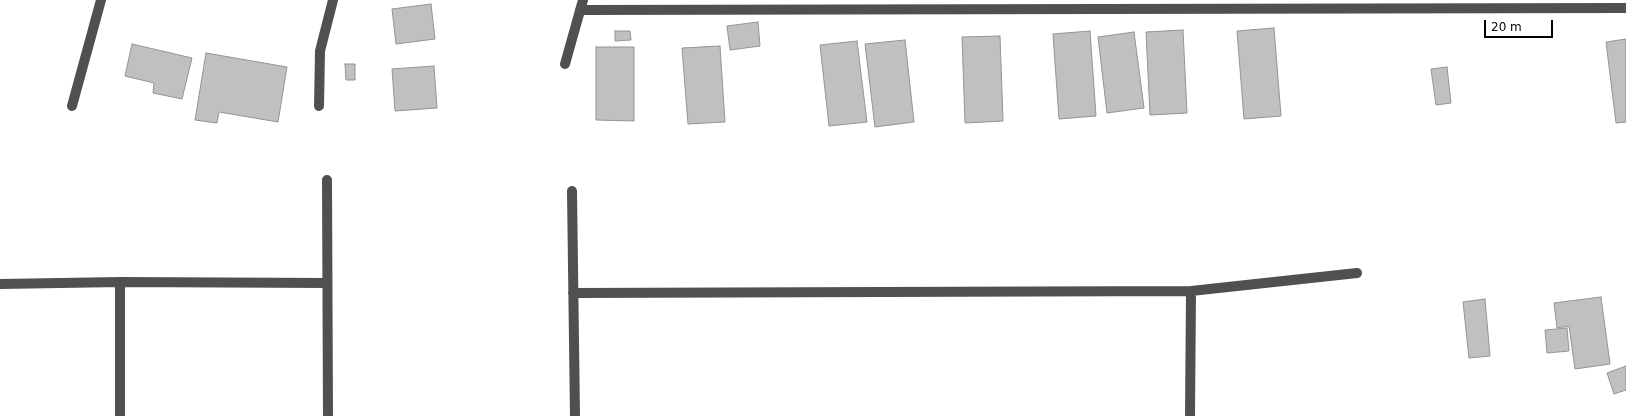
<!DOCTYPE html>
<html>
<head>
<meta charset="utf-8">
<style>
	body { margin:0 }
	#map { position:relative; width:1626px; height:416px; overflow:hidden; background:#fff; font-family:"DejaVu Sans",sans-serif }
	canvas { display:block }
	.scale { position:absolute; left:1484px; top:20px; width:69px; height:18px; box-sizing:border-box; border:2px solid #000; border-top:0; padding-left:5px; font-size:12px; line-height:14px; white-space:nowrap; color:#000; -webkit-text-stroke:3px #fff; paint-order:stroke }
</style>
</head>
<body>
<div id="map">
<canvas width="1626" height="416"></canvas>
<div class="scale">20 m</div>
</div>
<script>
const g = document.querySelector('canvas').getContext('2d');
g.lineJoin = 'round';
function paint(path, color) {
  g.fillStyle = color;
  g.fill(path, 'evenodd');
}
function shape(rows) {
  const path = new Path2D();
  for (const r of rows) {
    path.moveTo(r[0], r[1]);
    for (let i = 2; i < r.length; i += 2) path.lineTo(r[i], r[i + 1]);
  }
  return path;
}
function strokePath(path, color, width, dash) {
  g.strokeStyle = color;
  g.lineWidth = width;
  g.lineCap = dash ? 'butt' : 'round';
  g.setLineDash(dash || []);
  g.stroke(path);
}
const building = shape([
	[431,4,435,39,396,44,392,9,431,4],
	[758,22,760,46,730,50,727,26,758,22],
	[1274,28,1281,116,1244,119,1237,31,1274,28],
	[1183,30,1187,113,1150,115,1146,32,1183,30],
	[615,31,630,31,631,40,615,41,615,31],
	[1090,31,1096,116,1059,119,1053,34,1090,31],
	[1134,32,1144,108,1107,113,1098,37,1134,32],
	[1000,36,1003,121,965,123,962,37,1000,36],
	[1626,39,1626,122,1616,123,1606,42,1626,39],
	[905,40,914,122,875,127,865,44,905,40],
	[857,41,867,122,829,126,820,45,857,41],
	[132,44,192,58,182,99,153,93,154,83,125,76,132,44],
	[720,46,725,122,688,124,682,48,720,46],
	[596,47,634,47,634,121,596,120,596,47],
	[206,53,287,67,278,122,219,112,217,123,195,120,206,53],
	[345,64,355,64,355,80,346,80,345,64],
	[434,66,437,108,395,111,392,69,434,66],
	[1447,67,1451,103,1436,105,1431,69,1447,67],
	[1601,297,1610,364,1575,369,1569,326,1557,328,1554,303,1601,297],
	[1485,299,1490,356,1469,358,1463,302,1485,299],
	[1567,328,1569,351,1547,353,1545,330,1567,328],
	[1626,366,1626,390,1614,394,1607,373,1626,366]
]);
const minor = shape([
	[580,10,1626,8],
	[565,64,583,0],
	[72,106,101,0],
	[319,106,320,51,333,0],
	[327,180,328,416],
	[572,191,575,416],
	[0,284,120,282,327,283],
	[1191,291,1357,273],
	[573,293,1191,291,1190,416],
	[120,416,120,282]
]);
paint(building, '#c0c0c0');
strokePath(building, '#949494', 1);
strokePath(minor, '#505050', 10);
</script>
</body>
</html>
